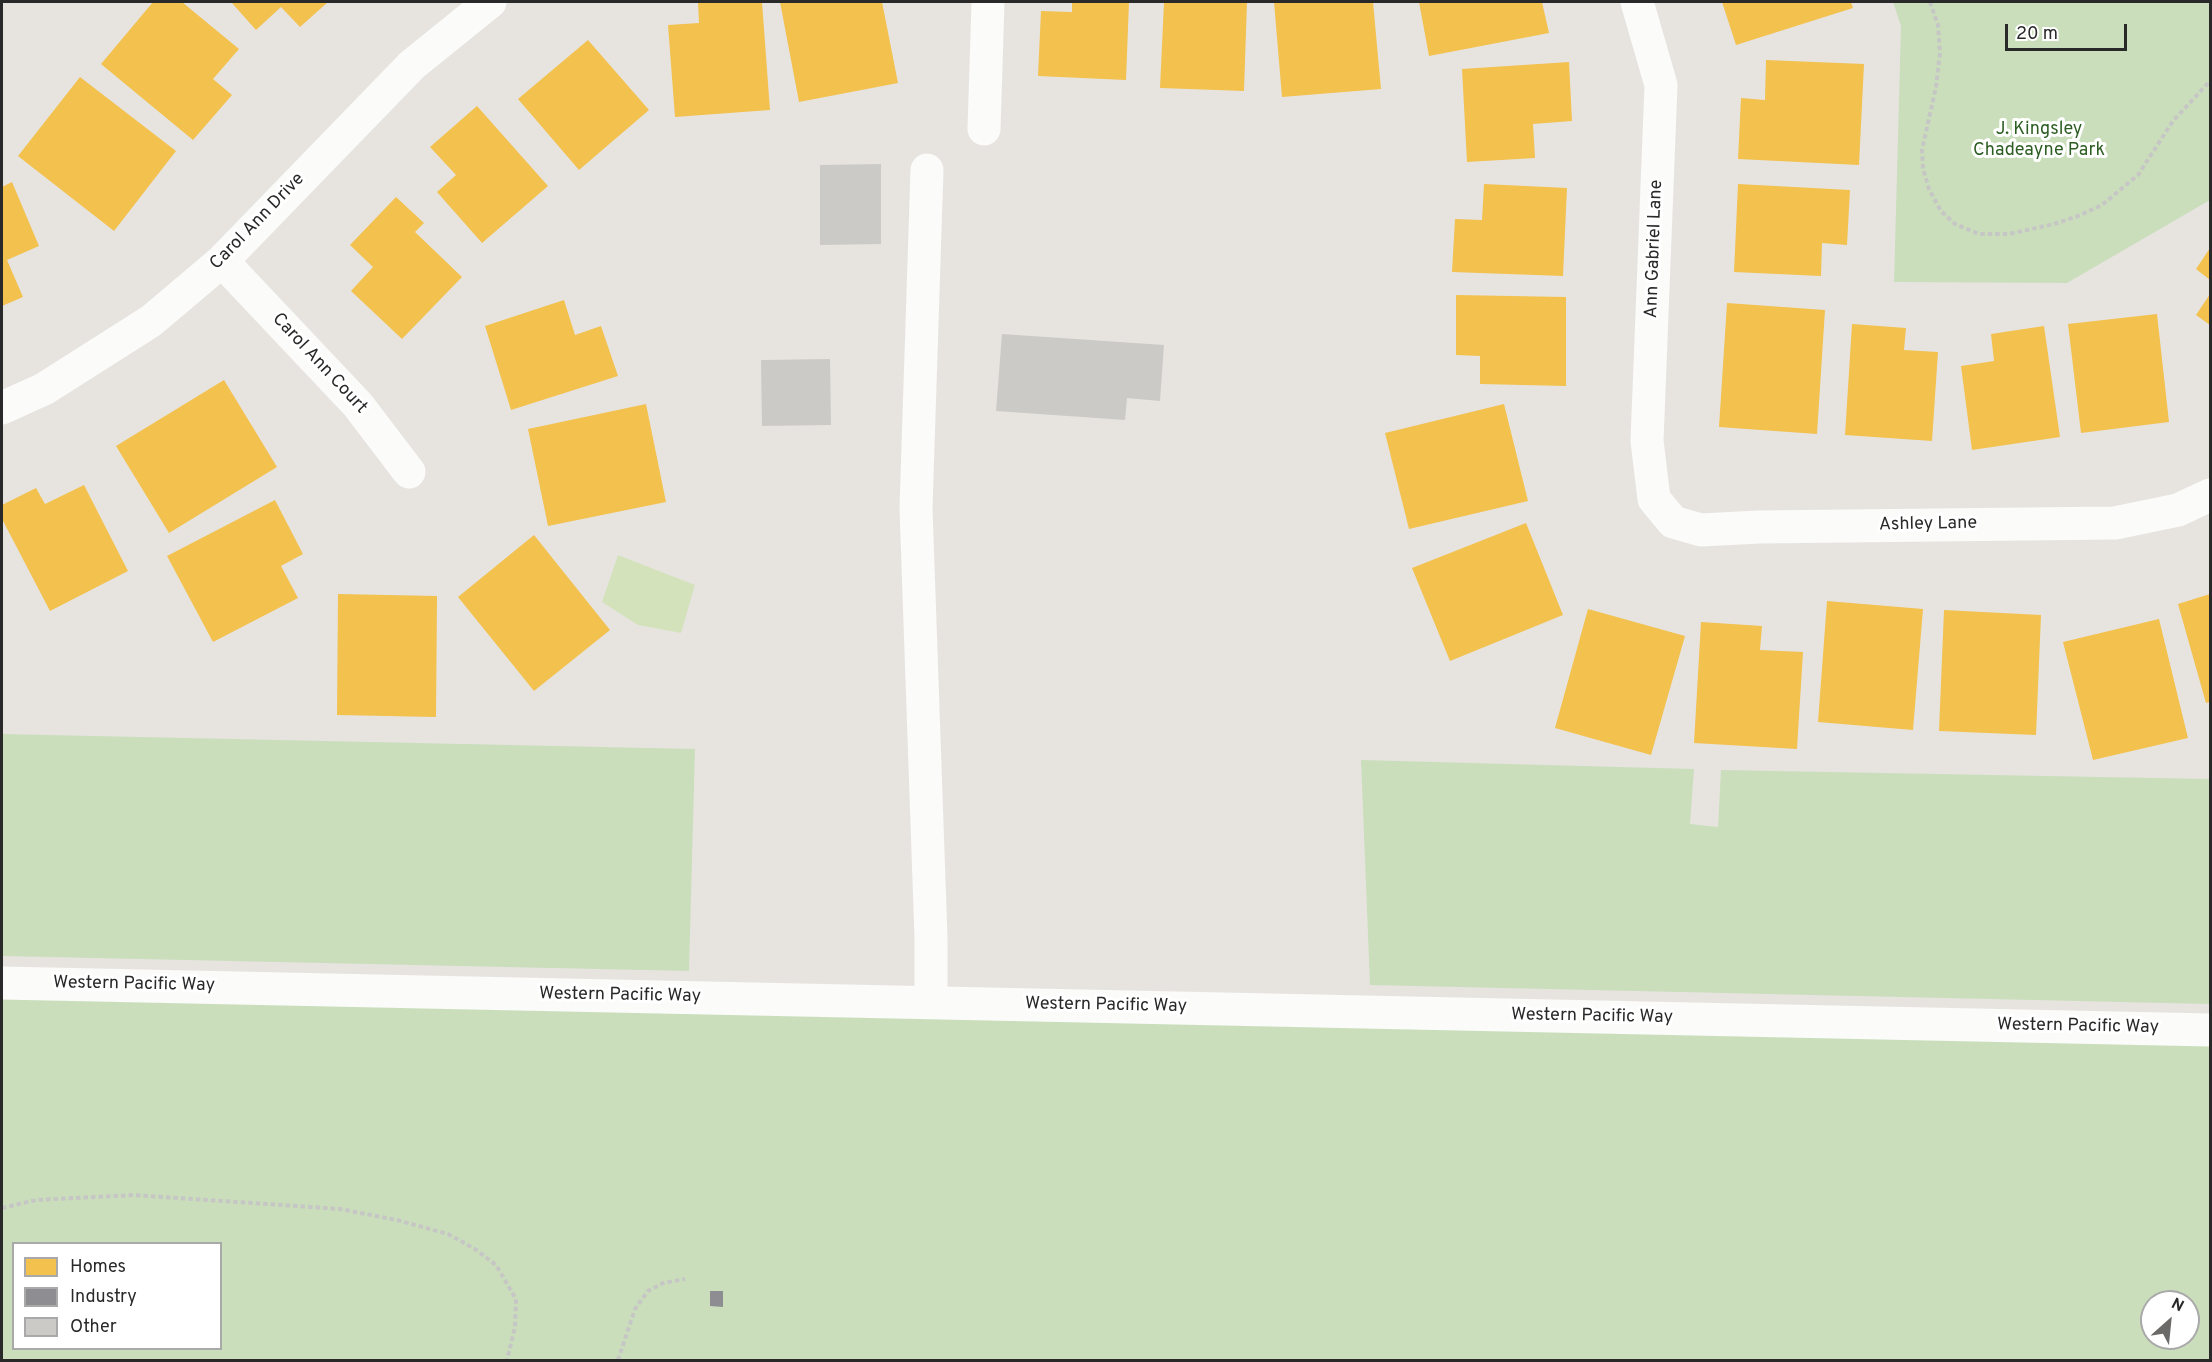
<!DOCTYPE html>
<html>
<head>
<meta charset="utf-8">
<style>
	body { margin:0 }
	#map { position:relative; width:2212px; height:1362px; overflow:hidden; background:#e7e4e0; font-family:Overpass,sans-serif }
	canvas { display:block }
	.frame { position:absolute; inset:0; border:3px solid #292929; pointer-events:none }
	.legend { position:absolute; left:12px; top:1242px; width:210px; height:108px; box-sizing:border-box; background:#fff; border:2px solid #a9a9a9; margin:0; padding:8px 10px; list-style:none; font-size:18px; color:#292929 }
	.legend li { display:flex; align-items:center; gap:12px; height:30px }
	.legend b { width:30px; border:2px solid #a9a9a9 }
	.north { position:absolute; left:2140px; top:1290px; width:60px; height:60px; box-sizing:border-box; background:#fff; border:2px solid #a9a9a9; border-radius:50%; rotate:27deg; font-size:16px; font-weight:700; line-height:24px; text-align:center; color:#292929 }
	.north::after { content:''; display:block; margin:auto; width:21px; height:27px; background:#6c6a69; clip-path:polygon(50% 0,100% 100%,50% 72%,0 100%) }
	.scale { position:absolute; left:2005px; top:24px; width:122px; height:27px; box-sizing:border-box; border:3px solid #292929; border-top:0; padding-left:8px; font-size:18px; line-height:21px; white-space:nowrap; color:#292929; -webkit-text-stroke:4px #fff; paint-order:stroke }
</style>
</head>
<body>
<div id="map">
<canvas width="2212" height="1362"></canvas>
<div class="frame"></div>
<ul class="legend">
<li><b style="height:16px;background:#f2c14e"></b>Homes</li>
<li><b style="height:16px;background:#8d8d92"></b>Industry</li>
<li><b style="height:16px;background:#cccac7"></b>Other</li>
</ul>
<div class="north">N</div>
<div class="scale">20 m</div>
</div>
<script>
const g = document.querySelector('canvas').getContext('2d');
g.lineJoin = 'round';
function paint(path, color) {
  g.fillStyle = color;
  g.fill(path, 'evenodd');
}
function shape(rows) {
  const path = new Path2D();
  for (const r of rows) {
    path.moveTo(r[0], r[1]);
    for (let i = 2; i < r.length; i += 2) path.lineTo(r[i], r[i + 1]);
  }
  return path;
}
function strokePath(path, color, width, dash) {
  g.strokeStyle = color;
  g.lineWidth = width;
  g.lineCap = dash ? 'butt' : 'round';
  g.setLineDash(dash || []);
  g.stroke(path);
}
function drawText(font, color, halo, rows, align = 'center') {
  g.font = font + ' Overpass,sans-serif';
  g.lineWidth = 6;
  g.setLineDash([]);
  g.textBaseline = 'middle';
  g.strokeStyle = halo;
  g.fillStyle = color;
  for (const [text, x, y, turn = 0] of rows) {
    g.save();
    g.translate(x, y);
    g.rotate((+turn || 0) * Math.PI / 180);
    g.textAlign = isNaN(turn) ? turn : align;
    if (halo) g.strokeText(text, 0, 0);
    g.fillText(text, 0, 0);
    g.restore();
  }
}
const green = shape([
	[1893,2,2210,2,2210,200,2067,283,1894,282,1901,26],
	[2,734,695,749,689,971,2,956],
	[1361,760,1694,769,1690,824,1718,827,1721,770,2210,779,2210,1004,1370,985],
	[2,997,2210,1041,2210,1360,2,1360],
	[14,1244,220,1244,220,1348,14,1348],
	[2152,1302,2188,1302,2188,1338,2152,1338]
]);
const pitch = shape([
	[618,555,695,585,681,633,638,625,602,602]
]);
const homes = shape([
	[153,2,182,2,239,49,213,79,232,95,193,140,101,64],
	[231,2,328,2,300,27,281,7,256,30],
	[698,2,762,2,770,110,675,117,668,25,699,23],
	[780,2,882,2,898,83,799,102],
	[1072,2,1129,2,1126,80,1038,76,1041,11,1072,12],
	[1164,2,1247,2,1244,91,1160,88],
	[1274,2,1373,2,1381,89,1282,97],
	[1419,2,1542,2,1549,33,1429,56],
	[1722,2,1851,2,1853,8,1736,45],
	[588,40,649,110,579,170,518,99],
	[1766,60,1864,64,1859,165,1738,159,1741,98,1765,100],
	[1569,62,1572,121,1533,124,1535,158,1467,162,1462,69],
	[80,77,176,151,114,231,18,156],
	[477,106,548,186,482,243,437,192,456,175,430,147],
	[12,182,39,246,7,260,23,297,2,306,2,187],
	[1484,184,1567,188,1563,276,1452,272,1455,219,1482,220],
	[1738,184,1850,190,1847,245,1822,243,1821,276,1734,272],
	[396,197,424,223,415,232,462,277,402,339,351,291,373,267,350,245],
	[2210,248,2210,280,2196,269],
	[2210,294,2210,325,2196,315],
	[1456,295,1566,297,1566,386,1480,384,1480,356,1456,355],
	[564,300,575,335,601,326,618,376,511,410,485,326],
	[1727,303,1825,310,1817,434,1719,427],
	[2157,314,2169,422,2081,433,2068,324],
	[1852,324,1906,328,1904,350,1938,352,1932,441,1845,435],
	[2044,326,2060,437,1972,450,1961,366,1994,361,1991,334],
	[224,380,277,467,169,533,116,446],
	[646,404,666,502,548,526,528,429],
	[1504,404,1528,501,1409,529,1385,433],
	[84,485,128,571,50,611,2,519,2,505,36,488,45,504],
	[275,500,303,554,281,566,298,598,213,642,167,556],
	[1526,523,1563,615,1450,661,1412,568],
	[534,535,610,630,534,691,458,597],
	[338,594,437,596,436,717,337,715],
	[2210,594,2210,702,2206,703,2178,604],
	[1827,601,1923,609,1913,730,1818,722],
	[1588,609,1685,636,1651,755,1555,728],
	[1944,610,2041,615,2036,735,1939,731],
	[2159,619,2188,738,2093,760,2063,642],
	[1701,622,1762,626,1760,650,1803,652,1797,749,1694,743]
]);
const industry = shape([
	[710,1291,723,1291,723,1307,710,1306]
]);
const building = shape([
	[881,164,881,244,820,245,820,165],
	[1002,334,1164,345,1160,401,1127,398,1125,420,996,411],
	[830,359,831,425,762,426,761,360]
]);
const path = shape([
	[1930,2,1938,25,1940,53,1936,87,1922,150,1923,169,1929,189,1941,211,1955,224,1979,234,2009,234,2054,224,2078,216,2102,205,2138,175,2173,121,2210,81],
	[2,1208,36,1200,134,1195,340,1209,397,1220,448,1234,475,1249,496,1265,516,1299,515,1327,507,1360],
	[618,1360,635,1309,648,1291,663,1283,685,1279]
]);
const minor = shape([
	[1637,2,1661,85,1647,441,1654,499,1673,522,1701,530,1759,527,2115,523,2178,510,2210,495],
	[984,129,988,2],
	[927,170,916,508,931,938,931,1002],
	[222,261,358,405,409,472],
	[2,408,44,389,151,321,222,261,412,65,490,2],
	[2,983,2210,1030]
]);
const parkNames = [
	["J. Kingsley",2039,130],
	["Chadeayne Park",2039,151]
];
const streetNames = [
	["Carol Ann Drive",258,222,-46],
	["Ann Gabriel Lane",1655,249,-88],
	["Carol Ann Court",319,364,47],
	["Ashley Lane",1928,525,-1],
	["Western Pacific Way",134,985,1],
	["Western Pacific Way",620,996,1],
	["Western Pacific Way",1106,1006,1],
	["Western Pacific Way",1592,1017,1],
	["Western Pacific Way",2078,1027,1]
];
paint(green, '#cadebc');
paint(pitch, '#d3e2bb');
paint(homes, '#f2c14e');
paint(industry, '#8d8d92');
paint(building, '#cccac7');
strokePath(path, '#c6c6c5', 4, [4.5, 3]);
strokePath(minor, '#fbfbfa', 33);
drawText('18px', '#2d5d22', '#fff', parkNames);
drawText('18px', '#292929', '#fff', streetNames);
</script>
</body>
</html>
